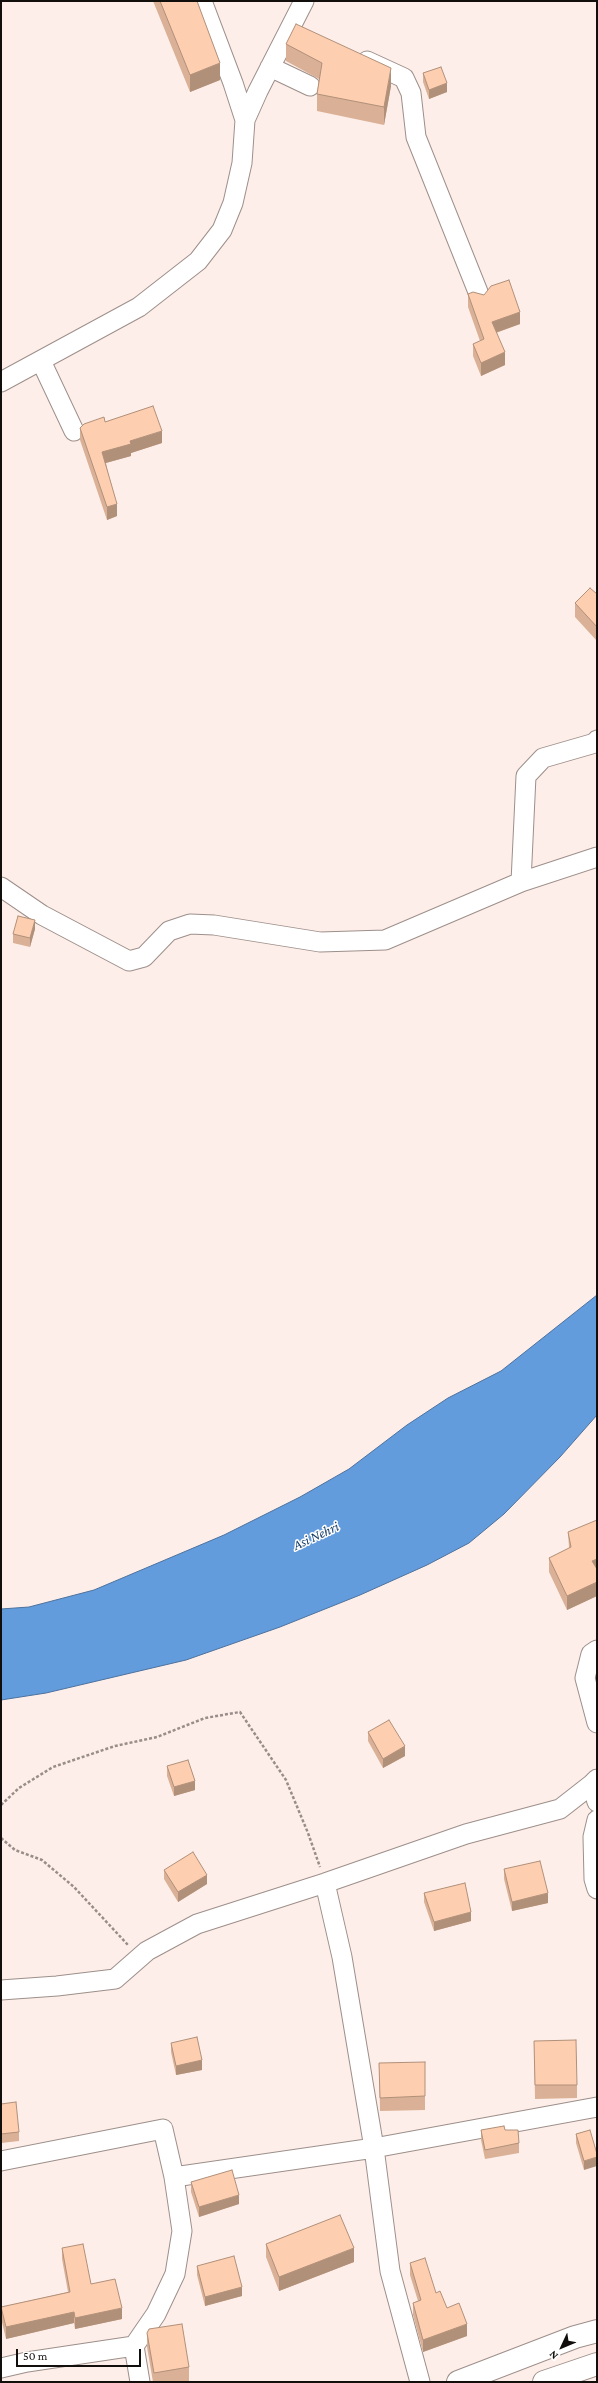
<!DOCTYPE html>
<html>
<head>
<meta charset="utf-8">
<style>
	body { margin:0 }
	#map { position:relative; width:598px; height:2383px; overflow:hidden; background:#feeee9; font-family:"Crimson Pro",serif }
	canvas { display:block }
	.frame { position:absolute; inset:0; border:2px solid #120e0c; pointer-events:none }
	.north { position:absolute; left:542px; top:2327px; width:40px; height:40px; -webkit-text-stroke:3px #fff; paint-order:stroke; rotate:226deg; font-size:11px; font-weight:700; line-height:16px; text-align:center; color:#120e0c }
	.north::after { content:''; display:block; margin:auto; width:14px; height:18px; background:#120e0c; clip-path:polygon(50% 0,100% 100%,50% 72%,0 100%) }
	.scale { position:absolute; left:16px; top:2349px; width:125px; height:18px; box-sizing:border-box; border:2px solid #120e0c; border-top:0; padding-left:5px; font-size:12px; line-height:14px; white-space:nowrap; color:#120e0c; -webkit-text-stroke:3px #fff; paint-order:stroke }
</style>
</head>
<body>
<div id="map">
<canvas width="598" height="2383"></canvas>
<div class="frame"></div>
<div class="north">N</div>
<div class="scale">50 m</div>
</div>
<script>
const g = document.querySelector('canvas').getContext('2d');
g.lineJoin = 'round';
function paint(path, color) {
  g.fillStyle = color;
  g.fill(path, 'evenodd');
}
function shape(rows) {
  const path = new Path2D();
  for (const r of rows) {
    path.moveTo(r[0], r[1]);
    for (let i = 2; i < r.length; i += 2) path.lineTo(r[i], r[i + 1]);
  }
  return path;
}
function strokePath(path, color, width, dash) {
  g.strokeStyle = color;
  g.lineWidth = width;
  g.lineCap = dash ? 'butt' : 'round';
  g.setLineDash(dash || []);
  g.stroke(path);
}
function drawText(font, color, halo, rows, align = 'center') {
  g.font = font + ' "Crimson Pro",serif';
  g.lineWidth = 3;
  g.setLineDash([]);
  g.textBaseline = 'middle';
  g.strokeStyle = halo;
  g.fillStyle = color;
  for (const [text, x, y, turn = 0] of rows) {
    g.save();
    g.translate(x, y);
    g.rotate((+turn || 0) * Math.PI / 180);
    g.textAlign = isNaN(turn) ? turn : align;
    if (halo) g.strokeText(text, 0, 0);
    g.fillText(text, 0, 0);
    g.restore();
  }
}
const water = shape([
	[597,1295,597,1415,560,1457,504,1514,469,1543,427,1565,360,1595,280,1627,186,1660,46,1693,1,1700,1,1609,29,1607,94,1590,224,1535,300,1497,349,1469,407,1425,448,1398,501,1371,597,1295]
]);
const path = shape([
	[1,1805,19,1788,53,1767,115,1746,157,1737,205,1718,240,1712,286,1780,308,1833,320,1867],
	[1,1838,15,1850,42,1860,74,1887,128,1945]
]);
const minor = shape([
	[202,1,233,83,245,120],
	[367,61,404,78,411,93,416,137,480,297],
	[270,67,310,86],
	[41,361,74,431],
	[1,382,139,307,198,261,222,230,233,203,242,163,245,120,258,91,304,1],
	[521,882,526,776,543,758,595,743,597,740],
	[1,887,42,915,129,961,144,957,169,931,190,924,214,925,320,942,385,940,521,882,597,857],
	[597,1650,591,1654,585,1678,597,1723],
	[597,1779,592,1784,597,1802],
	[597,1820,593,1837,594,1879,597,1889],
	[325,1883,342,1957,374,2148,390,2271,420,2382],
	[1,1990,57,1986,115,1979,147,1951,197,1924,325,1883,466,1834,560,1809,592,1784],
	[1,2161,163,2129,174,2177],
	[134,2346,140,2382],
	[1,2368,27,2362,134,2346,156,2314,175,2274,182,2231,174,2177,374,2148,597,2107]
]);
const highway = shape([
	[458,2382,575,2337,597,2331],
	[544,2382,597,2364]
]);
const wall = shape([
	[153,1,197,1,220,80,190,92],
	[286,44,391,86,384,125,317,111,317,94,319,79,286,61],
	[423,73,447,92,429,99,423,82],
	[468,294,520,324,496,333,505,365,481,376,473,356,473,344,480,341,468,307],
	[105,422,162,443,131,453,131,456,106,463,117,516,107,520,80,440,80,428],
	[597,594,597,641,575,617,575,603],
	[35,929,30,947,13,943,13,934],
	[568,1532,597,1596,567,1610,549,1572,549,1558,569,1548],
	[368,1732,405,1756,383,1768,368,1741],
	[167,1766,195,1790,174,1796,167,1776],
	[504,1869,548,1903,512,1911,504,1879],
	[164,1870,207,1884,178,1902,164,1879],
	[424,1893,471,1921,434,1931,424,1902],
	[534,2041,577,2085,577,2098,535,2099],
	[171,2043,202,2070,176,2075,171,2052],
	[379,2063,425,2096,425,2110,380,2111],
	[1,2104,19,2132,19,2141,1,2143],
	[481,2130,505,2130,519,2143,519,2153,485,2159,481,2140],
	[590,2130,584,2170,576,2143,576,2134],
	[191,2182,239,2204,199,2217,191,2192],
	[266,2244,354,2262,279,2291,266,2257],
	[62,2248,91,2284,122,2319,75,2329,74,2323,6,2339,1,2318,1,2307,68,2292,62,2259],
	[410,2263,436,2293,467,2336,423,2352,413,2315,413,2303,418,2301,410,2275],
	[197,2266,242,2296,205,2306,197,2275],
	[147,2333,189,2367,189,2381,182,2382,153,2382,147,2347]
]);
const shadedWall = shape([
	[220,63,220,80,190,92,190,75],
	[391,68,391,86,384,125,384,107],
	[447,83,447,92,429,99,429,90],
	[520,312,520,324,492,334,492,322],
	[505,352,505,365,481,376,481,363],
	[162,431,162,443,131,453,131,456,102,464,102,452,130,441],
	[117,504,117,516,107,520,107,507],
	[35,920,35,929,30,947,30,938],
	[597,1559,597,1573,592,1561],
	[597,1582,597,1596,567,1610,567,1596],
	[405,1746,405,1756,383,1768,383,1759],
	[195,1781,195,1790,174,1796,174,1787],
	[207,1875,207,1884,178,1902,178,1892],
	[548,1893,548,1903,512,1911,512,1902],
	[471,1912,471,1921,434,1931,434,1922],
	[202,2060,202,2070,176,2075,176,2066],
	[597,2157,597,2166,584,2170,584,2161],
	[239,2195,239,2204,199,2217,199,2207],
	[354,2248,354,2262,279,2291,279,2277],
	[242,2287,242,2296,205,2306,205,2297],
	[122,2308,122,2319,75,2329,75,2318],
	[74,2312,74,2323,6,2339,6,2327],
	[467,2324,467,2336,423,2352,423,2340]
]);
const building = shape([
	[160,1,197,1,220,63,190,75,160,1],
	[296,24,391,68,384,107,317,94,322,63,286,44,296,24],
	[441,67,447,83,429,90,423,73,441,67],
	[509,280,520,312,492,322,505,352,481,363,473,344,484,339,468,294,473,292,484,295,491,286,509,280],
	[153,406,162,431,130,441,131,444,102,452,117,504,107,507,80,428,84,424,104,417,105,422,153,406],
	[590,588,597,594,597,627,575,603,590,588],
	[18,916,35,920,30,938,13,934,18,916],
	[597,1520,597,1559,592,1561,597,1569,597,1582,567,1596,549,1558,571,1547,568,1532,597,1520],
	[389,1720,405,1746,383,1759,368,1732,389,1720],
	[188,1760,195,1781,174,1787,167,1766,188,1760],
	[193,1852,207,1875,178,1892,164,1870,193,1852],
	[540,1861,548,1893,512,1902,504,1869,540,1861],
	[465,1883,471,1912,434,1922,424,1893,465,1883],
	[197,2037,202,2060,176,2066,171,2043,197,2037],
	[576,2040,577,2085,535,2085,534,2041,576,2040],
	[425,2062,425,2096,380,2098,379,2063,425,2062],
	[16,2102,19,2132,1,2134,1,2104,16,2102],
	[504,2126,505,2130,518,2130,519,2143,485,2150,481,2130,504,2126],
	[590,2130,597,2154,597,2157,584,2161,576,2134,590,2130],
	[232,2170,239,2195,199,2207,191,2182,232,2170],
	[340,2215,354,2248,279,2277,266,2244,340,2215],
	[83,2244,91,2284,115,2279,122,2308,75,2318,74,2312,6,2327,1,2307,70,2292,62,2248,83,2244],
	[234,2256,242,2287,205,2297,197,2266,234,2256],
	[425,2258,436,2293,440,2291,447,2308,459,2303,467,2324,423,2340,413,2303,421,2300,410,2263,425,2258],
	[182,2324,189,2367,154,2373,147,2333,149,2329,182,2324]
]);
const waterNames = [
	["Asi Nehri",316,1536,-25]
];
paint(water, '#639cdc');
strokePath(water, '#4b719e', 1);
strokePath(minor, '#9d8f8a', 21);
strokePath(highway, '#9d8f8a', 24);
strokePath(path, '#988d89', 2.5, [3, 2]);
strokePath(minor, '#fff', 19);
strokePath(highway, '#fff', 22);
paint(wall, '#dab196');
paint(shadedWall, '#b1907a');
paint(building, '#fdceaf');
strokePath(building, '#b1907a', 1);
drawText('italic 14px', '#173f69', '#fff', waterNames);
</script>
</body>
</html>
